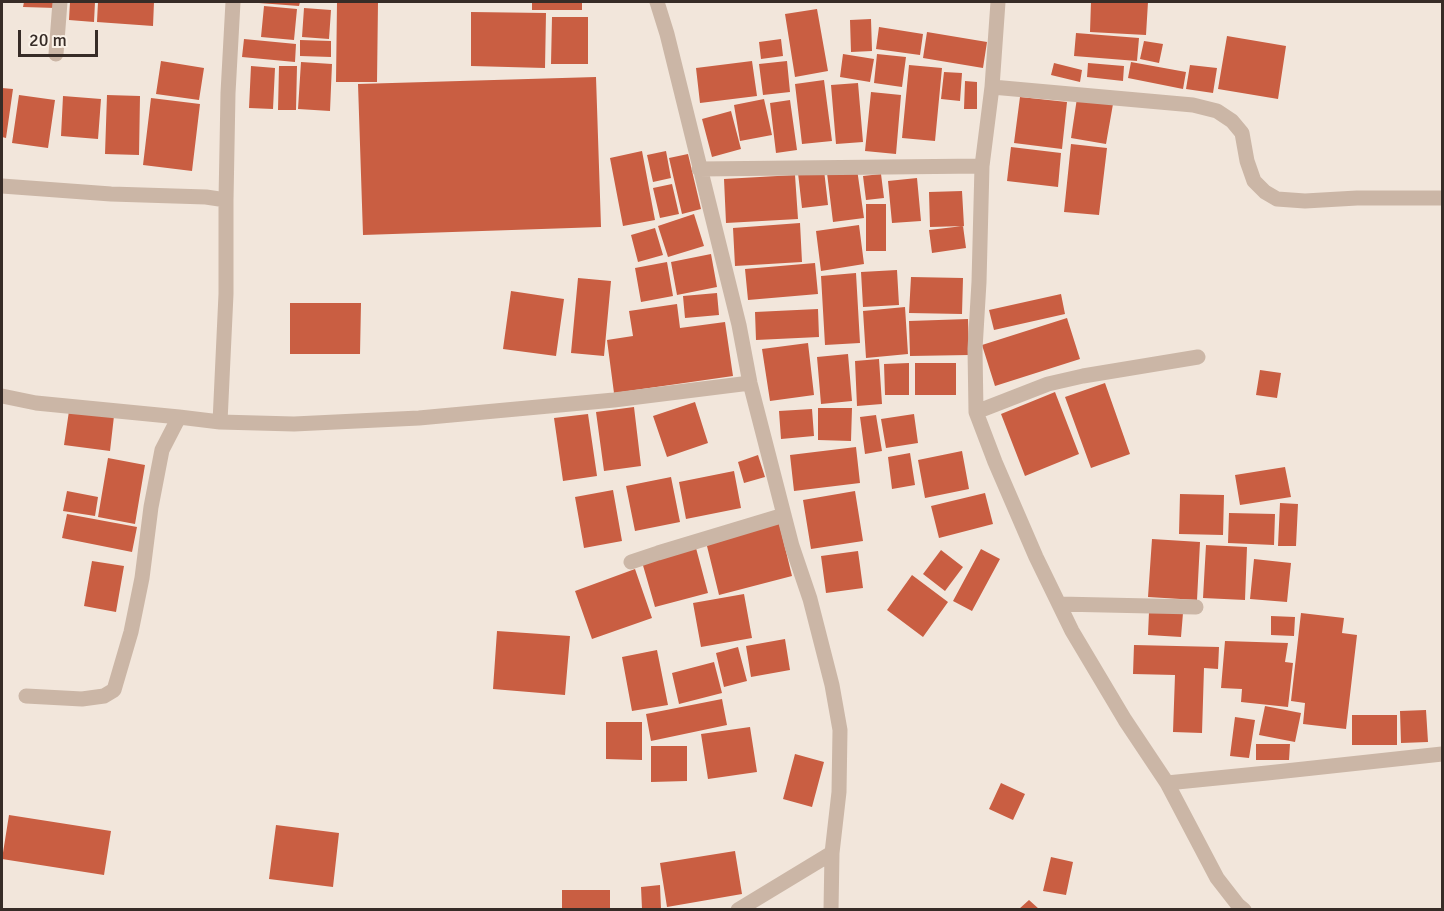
<!DOCTYPE html>
<html>
<head>
<meta charset="utf-8">
<style>
	body { margin:0 }
	#map { position:relative; width:1444px; height:911px; overflow:hidden; background:#f2e6db; font-family:Signika,sans-serif }
	canvas { display:block }
	.frame { position:absolute; inset:0; border:3px solid #372c27; pointer-events:none }
	.scale { position:absolute; left:18px; top:30px; width:80px; height:27px; box-sizing:border-box; border:3px solid #372c27; border-top:0; padding-left:8px; font-size:18px; line-height:21px; white-space:nowrap; color:#372c27; -webkit-text-stroke:4px #faf1e7; paint-order:stroke }
</style>
</head>
<body>
<div id="map">
<canvas width="1444" height="911"></canvas>
<div class="frame"></div>
<div class="scale">20 m</div>
</div>
<script>
const g = document.querySelector('canvas').getContext('2d');
g.lineJoin = 'round';
function paint(path, color) {
  g.fillStyle = color;
  g.fill(path, 'evenodd');
}
function shape(rows) {
  const path = new Path2D();
  for (const r of rows) {
    path.moveTo(r[0], r[1]);
    for (let i = 2; i < r.length; i += 2) path.lineTo(r[i], r[i + 1]);
  }
  return path;
}
function strokePath(path, color, width, dash) {
  g.strokeStyle = color;
  g.lineWidth = width;
  g.lineCap = dash ? 'butt' : 'round';
  g.setLineDash(dash || []);
  g.stroke(path);
}
const building = shape([
	[24,2,57,2,56,8,23,7],
	[70,2,95,2,94,22,69,20],
	[98,2,154,2,153,26,97,22],
	[259,2,300,2,299,6,259,3],
	[337,2,378,2,377,82,336,82],
	[532,2,582,2,582,10,532,10],
	[1091,2,1148,2,1146,35,1090,32],
	[264,6,297,9,294,40,261,37],
	[304,8,331,10,329,39,302,37],
	[817,9,828,71,795,77,785,14],
	[471,12,546,13,545,68,471,66],
	[552,17,588,17,588,64,551,64],
	[871,19,872,51,851,52,850,20],
	[879,27,923,34,920,55,876,49],
	[927,32,987,42,983,68,923,58],
	[1076,33,1139,38,1137,61,1074,56],
	[1227,36,1286,46,1278,99,1218,89],
	[244,39,296,44,295,62,242,57],
	[781,39,783,56,761,59,759,42],
	[300,40,331,41,331,57,300,56],
	[1144,41,1163,44,1159,63,1140,59],
	[843,54,874,59,870,82,840,77],
	[877,54,906,57,902,87,874,83],
	[161,61,204,68,199,100,156,94],
	[752,61,757,96,700,103,696,68],
	[787,61,790,92,763,95,759,64],
	[301,62,332,64,330,111,298,109],
	[1131,62,1186,72,1183,89,1128,78],
	[1054,63,1082,70,1080,82,1051,75],
	[1088,63,1124,66,1123,81,1087,77],
	[909,65,942,68,935,141,902,138],
	[1190,65,1217,68,1213,93,1186,89],
	[251,66,275,68,273,109,249,108],
	[279,66,297,66,296,110,278,110],
	[944,72,962,73,960,101,941,99],
	[596,77,601,227,363,235,358,84],
	[824,80,832,141,802,144,795,84],
	[965,81,977,82,977,109,964,109],
	[858,83,863,142,836,144,831,85],
	[2,88,13,89,6,138,2,137],
	[871,92,901,95,896,154,865,151],
	[19,95,55,100,48,148,12,143],
	[107,95,140,96,139,155,105,154],
	[63,96,101,99,98,139,61,136],
	[1020,97,1067,102,1062,149,1014,143],
	[151,98,200,104,192,171,143,165],
	[1077,98,1113,104,1106,144,1071,138],
	[764,99,772,135,740,141,734,105],
	[790,100,797,150,776,153,770,103],
	[731,111,741,149,712,157,702,119],
	[1071,144,1107,148,1099,215,1064,212],
	[1011,147,1061,153,1058,187,1007,181],
	[642,151,655,220,623,226,610,158],
	[666,151,671,178,653,182,647,155],
	[688,154,701,209,682,214,669,158],
	[857,169,864,218,833,222,827,173],
	[824,170,828,205,802,208,798,173],
	[881,174,884,198,866,200,863,176],
	[795,175,798,219,726,223,724,179],
	[917,178,921,221,892,223,888,181],
	[672,184,679,214,660,218,653,188],
	[962,191,964,226,930,227,929,192],
	[866,204,886,204,886,251,866,251],
	[694,214,704,246,668,257,658,226],
	[800,223,802,262,735,266,733,228],
	[859,225,864,264,821,271,816,231],
	[963,226,966,248,932,253,929,230],
	[655,228,663,255,638,262,631,235],
	[711,254,717,287,677,295,671,262],
	[667,262,673,296,641,302,635,268],
	[815,263,818,294,748,300,745,269],
	[897,270,899,305,863,307,861,272],
	[856,273,860,343,825,345,821,276],
	[911,277,963,278,962,314,909,313],
	[578,278,611,281,604,356,571,353],
	[511,291,564,299,556,356,503,349],
	[717,293,719,315,685,318,683,296],
	[1061,294,1065,314,994,330,989,310],
	[290,303,361,303,360,354,290,354],
	[677,304,680,328,725,322,733,376,614,393,607,340,633,336,629,311],
	[905,307,908,354,866,358,863,311],
	[818,309,819,337,756,340,755,312],
	[1067,318,1080,359,995,386,982,345],
	[968,319,969,355,910,356,909,321],
	[808,343,814,395,770,401,762,349],
	[848,354,852,401,821,404,817,357],
	[879,359,882,404,857,406,855,361],
	[909,363,909,395,885,395,884,364],
	[915,363,956,363,956,395,915,395],
	[1260,370,1281,373,1277,398,1256,395],
	[1105,383,1130,454,1091,468,1065,397],
	[1055,392,1079,454,1025,476,1001,414],
	[695,402,708,443,667,457,653,416],
	[634,407,641,466,604,471,596,412],
	[818,408,852,408,851,441,818,440],
	[812,409,814,436,781,439,779,411],
	[69,411,114,416,110,451,64,445],
	[588,414,597,476,563,481,554,418],
	[914,414,918,443,886,448,881,419],
	[876,415,882,451,865,454,860,417],
	[856,447,860,483,794,491,790,455],
	[962,451,969,489,925,498,918,460],
	[910,453,915,485,892,489,888,457],
	[758,455,765,477,744,483,738,462],
	[108,458,145,465,135,524,98,517],
	[1285,467,1291,497,1240,505,1235,475],
	[734,471,741,508,686,519,679,482],
	[671,477,680,522,635,531,626,486],
	[613,490,622,541,584,548,575,497],
	[67,491,98,497,95,516,63,511],
	[855,491,863,541,811,549,803,500],
	[985,493,993,524,939,538,931,506],
	[1180,494,1224,495,1223,535,1179,534],
	[1280,503,1298,504,1296,546,1278,546],
	[1229,513,1275,514,1274,545,1228,543],
	[67,514,137,527,132,552,62,538],
	[779,523,792,576,719,595,706,542],
	[1152,539,1200,542,1197,600,1148,597],
	[1206,545,1247,547,1245,600,1203,598],
	[696,548,708,593,655,607,642,562],
	[981,549,1000,559,972,611,953,601],
	[941,550,963,567,945,591,923,574],
	[858,551,863,588,826,593,821,556],
	[1254,559,1291,563,1287,602,1250,599],
	[92,561,124,566,116,612,84,606],
	[635,569,652,618,592,639,575,591],
	[912,575,948,602,923,637,887,610],
	[744,594,752,638,701,647,693,603],
	[1149,612,1183,613,1181,637,1148,635],
	[1301,613,1344,618,1342,633,1357,635,1346,729,1303,724,1305,703,1291,701],
	[1271,616,1295,617,1294,636,1271,635],
	[497,631,570,636,565,695,493,689],
	[785,639,790,670,751,677,746,646],
	[1225,641,1288,643,1285,662,1293,663,1288,707,1241,702,1242,689,1221,688],
	[1134,645,1219,647,1218,669,1204,668,1202,733,1173,732,1175,675,1133,674],
	[738,647,747,681,724,687,716,653],
	[657,650,668,705,632,711,622,657],
	[714,662,722,693,679,704,672,673],
	[722,699,727,725,651,741,646,714],
	[1265,706,1301,713,1295,742,1259,735],
	[1426,710,1428,742,1401,743,1400,711],
	[1352,715,1397,715,1397,745,1352,745],
	[1235,717,1255,720,1249,758,1230,756],
	[606,722,642,722,642,760,606,759],
	[750,727,757,772,708,779,701,734],
	[1256,744,1290,744,1289,760,1256,760],
	[651,746,687,746,687,781,651,782],
	[795,754,824,762,812,807,783,799],
	[1001,783,1025,794,1013,820,989,809],
	[9,815,111,831,104,875,2,859],
	[276,825,339,833,333,887,269,879],
	[735,851,742,894,667,907,660,863],
	[1051,857,1073,862,1066,895,1043,891],
	[660,885,661,909,642,909,641,887],
	[562,890,610,890,610,909,562,909],
	[1029,900,1039,909,1019,909]
]);
const minor = shape([
	[657,2,667,34,739,325,750,383,792,546,810,599,832,685,840,730,839,792,832,853,831,910],
	[998,2,992,87,982,166,979,282,975,349,976,412,995,462,1036,557,1072,631,1125,720,1167,783,1217,878,1238,905,1244,910],
	[56,54,60,2],
	[992,87,1193,105,1217,111,1232,121,1242,133,1247,161,1254,181,1265,192,1277,199,1305,201,1357,198,1442,198],
	[699,169,982,166],
	[2,186,111,194,206,197,226,200,228,93,233,2],
	[2,396,36,403,179,417],
	[976,412,1048,384,1083,376,1198,357],
	[220,422,226,294,226,200],
	[631,562,658,553,784,515],
	[1059,604,1196,607],
	[26,696,82,699,104,696,114,690,131,632,142,578,151,507,162,450,179,417,220,422,294,424,419,418,614,400,750,383],
	[1167,783,1267,773,1442,754],
	[738,910,832,853]
]);
paint(building, '#c95e42');
strokePath(minor, '#cbb6a6', 15);
</script>
</body>
</html>
